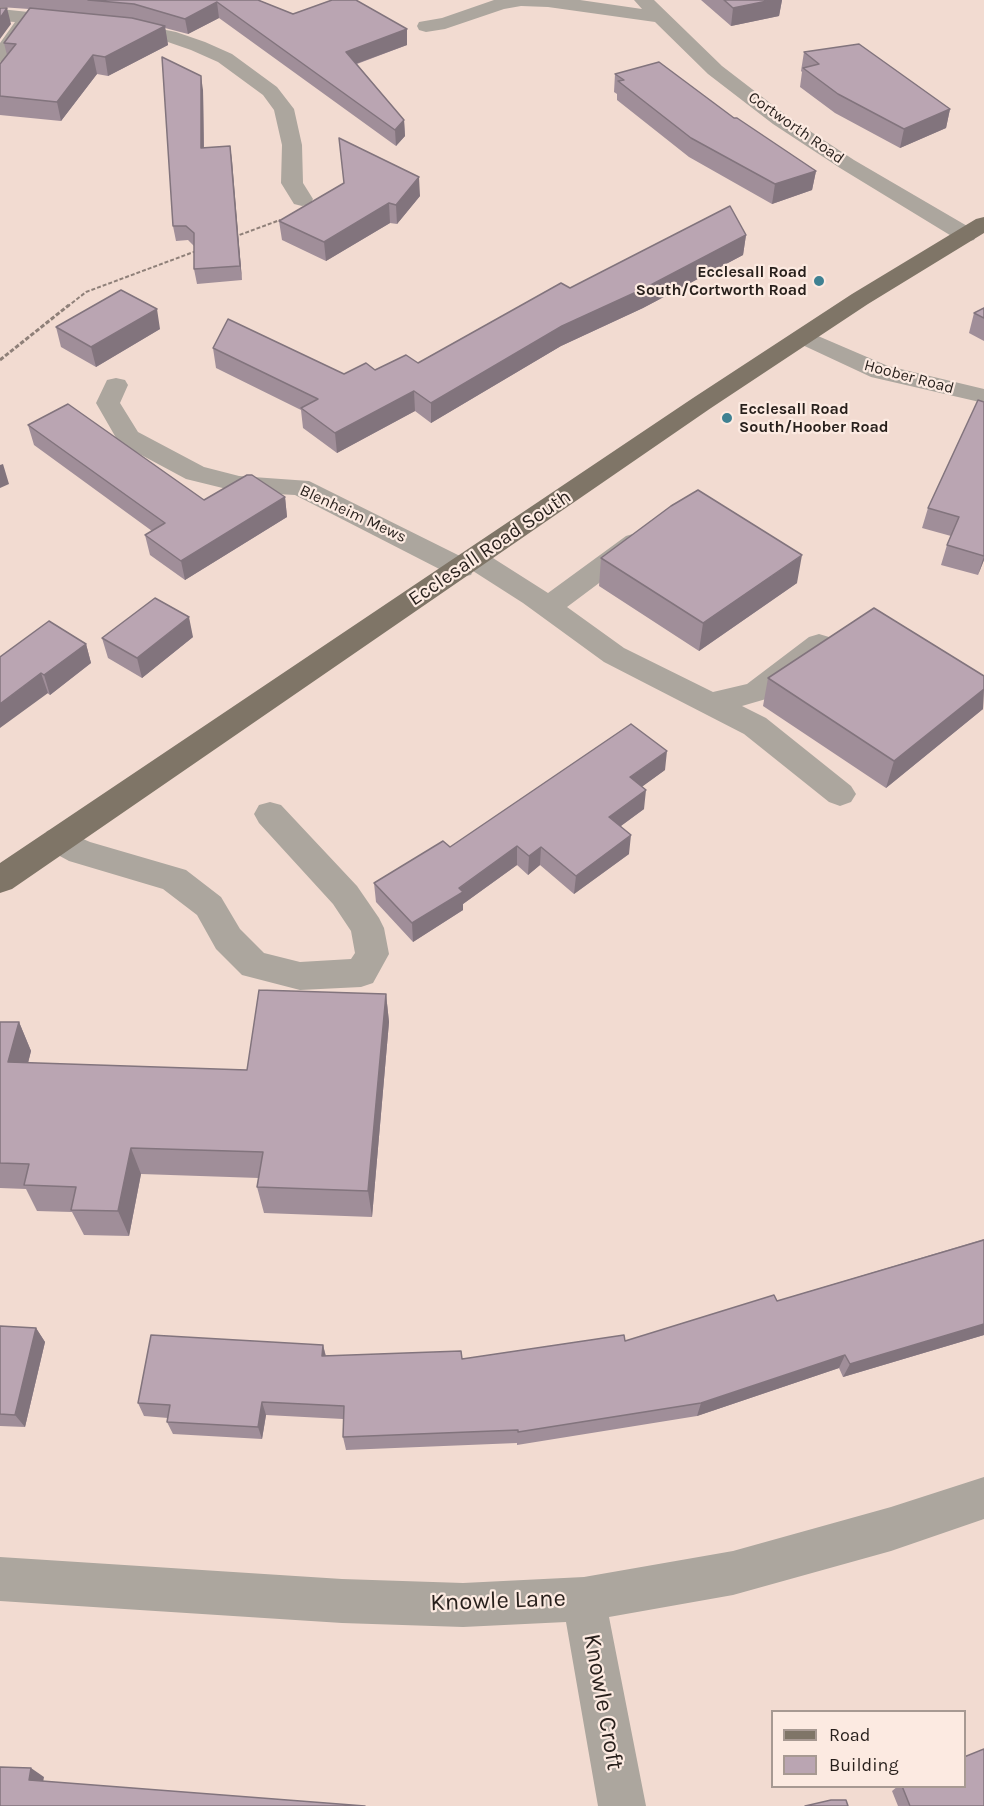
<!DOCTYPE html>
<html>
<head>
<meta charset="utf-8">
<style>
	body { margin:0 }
	#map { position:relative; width:984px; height:1806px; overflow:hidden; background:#f2dbd1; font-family:Karla,sans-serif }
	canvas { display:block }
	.legend { position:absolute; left:771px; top:1710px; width:195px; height:78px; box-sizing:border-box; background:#fceae1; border:2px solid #a79992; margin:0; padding:8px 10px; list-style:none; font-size:18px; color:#271f1b }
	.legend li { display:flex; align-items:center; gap:12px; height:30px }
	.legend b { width:30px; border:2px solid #a79992 }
</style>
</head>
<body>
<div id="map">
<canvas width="984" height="1806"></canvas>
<ul class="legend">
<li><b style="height:8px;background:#7f7567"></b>Road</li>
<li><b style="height:16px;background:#baa5b2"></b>Building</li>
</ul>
</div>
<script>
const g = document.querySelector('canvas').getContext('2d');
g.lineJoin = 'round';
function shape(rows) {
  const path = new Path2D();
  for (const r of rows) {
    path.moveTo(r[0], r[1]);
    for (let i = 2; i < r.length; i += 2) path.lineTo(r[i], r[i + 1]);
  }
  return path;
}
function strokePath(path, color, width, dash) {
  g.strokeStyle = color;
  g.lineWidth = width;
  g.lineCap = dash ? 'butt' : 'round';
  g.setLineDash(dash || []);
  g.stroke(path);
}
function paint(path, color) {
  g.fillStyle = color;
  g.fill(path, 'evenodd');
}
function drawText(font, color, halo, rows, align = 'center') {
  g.font = font + ' Karla,sans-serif';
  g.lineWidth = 4.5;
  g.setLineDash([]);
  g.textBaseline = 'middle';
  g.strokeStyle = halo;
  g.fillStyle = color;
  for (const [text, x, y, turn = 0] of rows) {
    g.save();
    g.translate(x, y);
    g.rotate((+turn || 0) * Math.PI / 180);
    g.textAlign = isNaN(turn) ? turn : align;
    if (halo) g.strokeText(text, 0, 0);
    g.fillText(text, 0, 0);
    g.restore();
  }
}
const pathFar1 = shape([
	[234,237,280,220],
	[67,307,86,292,199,250]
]);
const path = shape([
	[0,360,69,305]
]);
const minor = shape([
	[494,0,580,0,642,9,634,0,654,0,722,66,787,116,854,160,974,230,977,235,974,240,966,242,958,240,840,168,773,124,708,74,655,22,548,7,521,6,504,9,445,29,426,32,419,30,417,26,419,22,442,18,494,0],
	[0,9,67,16,74,18,76,22,74,26,67,28,33,24,7,60,0,62,0,43,15,22,0,21,0,9],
	[122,21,176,32,205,42,232,54,277,87,294,109,302,145,303,183,313,199,310,204,302,206,294,204,281,183,282,145,274,110,263,95,218,62,191,50,165,41,115,31,113,27,115,23,122,21],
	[804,330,888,366,984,389,984,403,871,377,796,342,792,337,796,332,804,330],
	[116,378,125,380,128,385,120,403,138,432,204,467,239,476,309,481,462,557,465,553,475,550,485,553,548,593,626,536,636,533,646,536,650,542,646,548,567,607,624,648,713,692,747,684,809,637,819,634,829,637,833,644,829,651,766,699,742,706,766,718,851,786,856,794,851,802,840,806,829,802,744,734,604,662,523,603,473,571,471,575,461,577,451,575,295,495,239,492,186,479,119,443,96,403,107,380,116,378],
	[270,802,281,805,357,886,379,918,384,928,389,954,373,983,361,987,300,990,242,975,216,949,197,915,163,889,69,861,47,849,42,840,47,831,58,828,90,842,186,870,221,897,240,929,264,953,300,962,351,959,355,953,351,931,333,904,259,823,254,814,259,805,270,802],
	[984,1477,984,1519,891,1551,733,1595,609,1617,646,1806,598,1806,566,1622,463,1627,342,1623,0,1601,0,1557,342,1579,463,1583,584,1577,733,1551,891,1507,984,1477]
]);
const major = shape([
	[984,217,984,233,868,304,711,408,12,889,0,893,0,863,693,398,852,294,976,219,984,217]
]);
const wall = shape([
	[0,0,258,0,293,14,407,29,407,45,357,64,404,120,405,136,396,146,219,18,188,34,165,28,168,45,108,76,97,74,61,121,0,115,0,64,7,55,4,43,29,9,0,7],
	[701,0,782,0,779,16,731,26],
	[804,52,950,109,946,128,900,148,835,113,800,87,802,72,801,71],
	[615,74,734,118,816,171,812,190,772,204,689,157,617,100,617,94,614,92],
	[203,90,204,148,230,146,242,280,197,284,194,269,194,246,188,240,176,241,173,226],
	[420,196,397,224,390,223,326,261,282,240,279,221],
	[746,235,743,255,643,308,561,346,431,423,415,411,337,453,303,428,301,410,216,368,213,348,344,374,418,363,570,288],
	[984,308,984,341,969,333,974,313],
	[56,327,160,329,96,367,61,347],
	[984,402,984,560,978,575,941,565,947,545,951,536,922,528,928,508],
	[28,425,204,500,285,497,287,517,185,580,150,555,145,535,152,531,34,445],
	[601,558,797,583,699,651,599,586],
	[193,637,142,678,108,658,102,638],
	[86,644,91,663,50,695,0,657],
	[984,676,983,709,886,788,763,706,768,678],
	[665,770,641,787,644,809,621,826,629,854,574,894,540,865,528,875,517,865,463,904,463,910,413,942,376,902,374,883,450,847],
	[386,994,389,1022,372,1217,264,1213,257,1187,259,1178,141,1174,129,1236,84,1235,72,1212,37,1211,26,1189,0,1188,0,1022,19,1022,31,1051,28,1063,247,1070],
	[984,1239,984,1335,843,1377,839,1368,697,1416,517,1445,517,1443,346,1450,343,1437,343,1419,266,1415,262,1439,173,1434,167,1422,168,1418,144,1416,138,1403,323,1345,326,1356,462,1359,625,1341,777,1301],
	[0,1326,36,1328,45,1342,25,1427,0,1426],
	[898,1786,964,1786,984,1806,898,1806,892,1791]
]);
const shadedWall = shape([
	[772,0,782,0,779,16,731,26,733,8],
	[217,2,219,18,188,34,185,19],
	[7,8,11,24,0,39,0,18],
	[165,26,168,45,108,76,105,57],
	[407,29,407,45,347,67,346,52],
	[93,55,97,74,61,121,57,102],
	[201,76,203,90,204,162,201,148],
	[950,109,946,128,900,148,904,129],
	[404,120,405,136,396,146,395,130],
	[230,146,232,160,242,280,240,266],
	[816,171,812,190,772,204,775,184],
	[419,177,420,196,397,224,396,205],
	[389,203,390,223,326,261,324,242],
	[746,235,743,255,643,308,561,346,431,423,431,403,562,326],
	[157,309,160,329,96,367,91,347],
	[414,391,415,411,337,453,335,433],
	[3,464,9,484,0,488,0,465],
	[285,497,287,517,185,580,181,561],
	[802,555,797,583,699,651,703,623],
	[984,556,984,560,978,575],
	[189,617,193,637,142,678,137,658],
	[86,644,91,663,50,695,44,675],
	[41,673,48,693,0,728,0,704],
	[984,689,983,709,886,788,894,761],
	[667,751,665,770,628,797,630,777],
	[646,790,644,809,607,836,609,817],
	[631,835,629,854,574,894,576,876],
	[517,846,517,865,463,904,463,910,413,942,412,923],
	[541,847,540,865,528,875,529,856],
	[386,994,389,1022,372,1217,368,1191],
	[19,1022,31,1051,21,1090,8,1062],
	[131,1148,141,1174,129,1236,118,1211],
	[984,1324,984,1335,843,1377,850,1364],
	[36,1328,45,1342,25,1427,15,1415],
	[323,1345,326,1358,322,1356],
	[845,1355,839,1368,697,1416,701,1403],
	[262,1402,266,1415,262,1439,258,1427],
	[31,1768,44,1777,42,1788,29,1780]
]);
const building = shape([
	[88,0,258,0,293,14,332,0,356,0,407,29,346,52,404,120,395,130,217,2,185,19,134,4,88,0],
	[724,0,772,0,733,8,724,0],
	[0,8,7,8,0,18,0,8],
	[30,8,132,18,165,26,105,57,93,55,57,102,0,96,0,64,16,44,4,43,30,8],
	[859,44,950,109,904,129,838,94,803,68,819,64,804,52,859,44],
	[162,57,201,76,201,148,230,146,240,266,194,269,194,233,186,226,173,226,162,57],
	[659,62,734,118,737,118,816,171,775,184,691,138,618,81,624,80,615,74,659,62],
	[339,138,419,177,396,205,389,203,324,242,279,221,344,183,339,138],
	[730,206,746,235,645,288,562,326,431,403,414,391,335,433,301,408,318,399,213,348,228,319,344,374,366,363,375,370,406,355,418,363,561,283,570,288,730,206],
	[121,290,157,309,91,347,56,327,121,290],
	[984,308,984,318,974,313,984,308],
	[978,400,984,402,984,556,947,545,959,517,928,508,978,400],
	[68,404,204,500,247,475,252,475,285,497,181,561,145,535,165,523,28,425,68,404],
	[698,490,802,555,703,623,601,558,671,506,698,490],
	[155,598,189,617,137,658,102,638,155,598],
	[874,608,984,676,984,689,894,761,768,678,874,608],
	[49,621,86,644,44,675,41,673,0,704,0,657,49,621],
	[631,724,667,751,630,777,646,790,609,817,631,835,576,876,541,847,529,856,517,846,459,888,463,892,412,923,374,883,443,841,450,847,631,724],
	[259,990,386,994,368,1191,257,1187,263,1152,131,1148,118,1211,71,1210,76,1187,24,1185,29,1164,0,1163,0,1022,19,1022,8,1062,247,1070,259,990],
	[984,1240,984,1324,850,1364,845,1355,701,1403,518,1432,518,1430,343,1437,344,1406,262,1402,258,1427,167,1422,170,1405,138,1403,151,1335,323,1345,322,1356,461,1351,462,1359,624,1335,625,1341,774,1295,777,1301,984,1240],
	[0,1326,36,1328,15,1415,0,1414,0,1326],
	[984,1749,984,1806,910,1806,902,1786,964,1786,964,1757,984,1749],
	[0,1767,31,1768,29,1780,365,1806,0,1806,0,1767],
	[831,1800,846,1800,848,1806,805,1806,831,1800]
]);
const markers = [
	[819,281,6,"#3f8192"],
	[727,418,6,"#3f8192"]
];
const farStreetnames = [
	["Cortworth Road",796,128,35],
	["Hoober Road",909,377,15],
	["Blenheim Mews",353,514,25]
];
const farPoinames = [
	["Ecclesall Road",807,272],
	["South/Cortworth Road",807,290],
	["Ecclesall Road",739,409,"left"],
	["South/Hoober Road",739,427,"left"]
];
const streetNames = [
	["Ecclesall Road South",490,548,-34]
];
const nearStreetnames = [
	["Knowle Lane",498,1601,-2],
	["Knowle Croft",603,1702,80]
];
strokePath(pathFar1, '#8f8079', 2, [4, 2]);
strokePath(path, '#8f8079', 3, [4.5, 2]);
paint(minor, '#aca69e');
paint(major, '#7f7567');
paint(wall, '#a08e99');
paint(shadedWall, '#82747d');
paint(building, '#baa5b2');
strokePath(building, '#82747d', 1.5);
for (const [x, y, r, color] of markers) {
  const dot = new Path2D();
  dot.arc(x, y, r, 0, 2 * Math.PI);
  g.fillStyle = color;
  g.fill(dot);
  strokePath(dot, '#fceae1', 2);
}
drawText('16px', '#271f1b', '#fceae1', farStreetnames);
drawText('bold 16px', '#271f1b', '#fceae1', farPoinames, 'right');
drawText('20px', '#271f1b', '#fceae1', streetNames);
drawText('24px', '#271f1b', '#fceae1', nearStreetnames);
</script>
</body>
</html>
